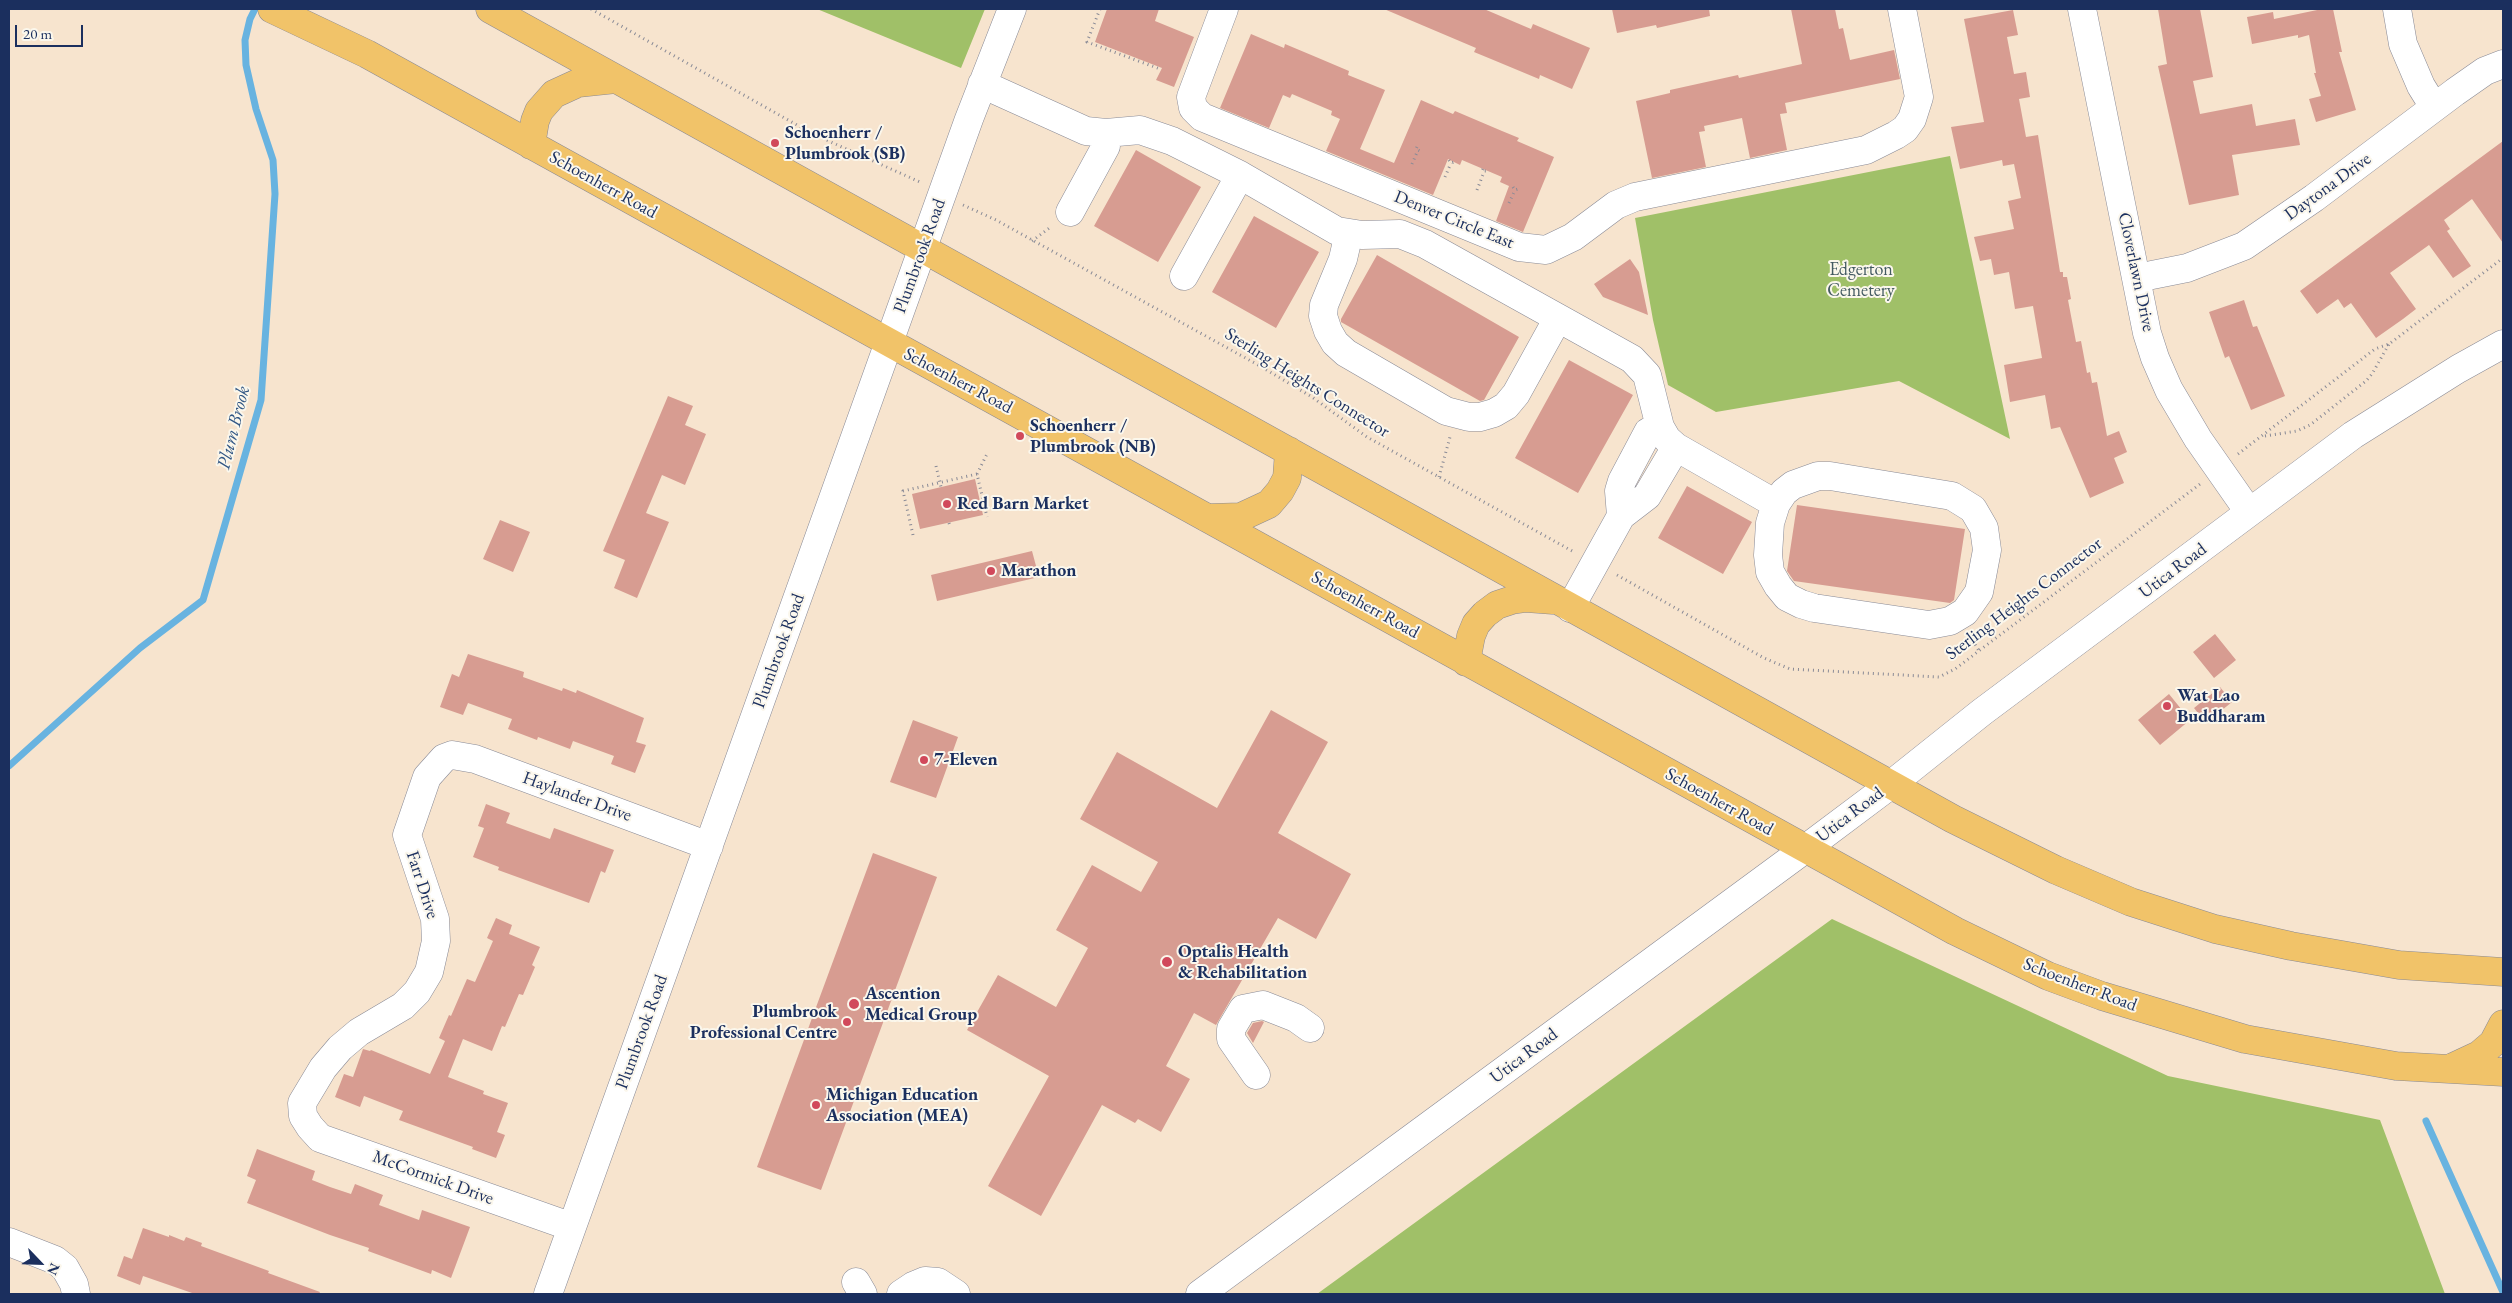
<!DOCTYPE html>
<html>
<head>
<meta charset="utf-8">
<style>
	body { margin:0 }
	#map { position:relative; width:2512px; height:1303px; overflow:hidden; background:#f7e4ce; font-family:"EB Garamond",serif }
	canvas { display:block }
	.frame { position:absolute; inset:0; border:10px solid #1b2f5e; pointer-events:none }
	.north { position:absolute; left:15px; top:1238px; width:50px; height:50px; -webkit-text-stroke:4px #fbf7ec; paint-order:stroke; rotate:114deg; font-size:14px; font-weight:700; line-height:20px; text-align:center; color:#1b2f5e }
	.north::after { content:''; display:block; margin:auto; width:18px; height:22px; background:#1b2f5e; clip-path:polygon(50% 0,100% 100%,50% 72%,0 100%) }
	.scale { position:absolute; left:15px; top:25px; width:68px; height:22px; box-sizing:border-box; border:2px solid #1b2f5e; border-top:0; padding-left:6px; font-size:15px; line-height:18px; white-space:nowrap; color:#1b2f5e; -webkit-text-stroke:4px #fbf7ec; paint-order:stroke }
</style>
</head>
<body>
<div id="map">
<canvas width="2512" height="1303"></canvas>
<div class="frame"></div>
<div class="north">N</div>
<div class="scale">20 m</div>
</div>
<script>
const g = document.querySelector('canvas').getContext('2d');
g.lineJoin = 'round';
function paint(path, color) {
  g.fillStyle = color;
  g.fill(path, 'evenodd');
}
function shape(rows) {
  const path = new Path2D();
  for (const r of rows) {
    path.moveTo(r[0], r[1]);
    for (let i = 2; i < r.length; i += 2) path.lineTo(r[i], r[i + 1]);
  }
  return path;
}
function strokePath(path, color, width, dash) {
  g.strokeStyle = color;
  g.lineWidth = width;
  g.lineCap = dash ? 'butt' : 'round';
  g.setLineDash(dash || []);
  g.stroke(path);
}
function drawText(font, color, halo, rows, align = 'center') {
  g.font = font + ' "EB Garamond",serif';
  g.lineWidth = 4;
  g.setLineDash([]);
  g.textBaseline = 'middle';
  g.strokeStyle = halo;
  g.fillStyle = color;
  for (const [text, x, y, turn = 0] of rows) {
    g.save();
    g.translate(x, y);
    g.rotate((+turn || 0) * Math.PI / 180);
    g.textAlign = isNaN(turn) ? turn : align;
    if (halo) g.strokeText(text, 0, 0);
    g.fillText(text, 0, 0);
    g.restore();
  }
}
const green = shape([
	[817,9,985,9,961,68],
	[1950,156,2010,439,1899,381,1716,412,1668,385,1653,320,1635,218],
	[1832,919,2168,1076,2380,1120,2445,1294,1317,1294]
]);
const stream = shape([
	[9,766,140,648,203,600,261,400,275,194,273,160,256,109,246,65,245,40,250,19,255,9],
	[2426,1121,2503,1292]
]);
const building = shape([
	[1107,9,1159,9,1155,21,1194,37,1174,87,1156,80,1162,68,1095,42],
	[1384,9,1484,9,1531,29,1533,24,1590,48,1572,89,1540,75,1539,79,1491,59,1474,52,1476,48],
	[1612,9,1709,9,1710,16,1657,28,1656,25,1617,33],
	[1791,9,1835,9,1839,29,1843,28,1850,60,1894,50,1900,79,1785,103,1787,113,1780,114,1787,150,1750,158,1742,118,1704,126,1705,131,1699,132,1706,167,1652,178,1636,101,1670,93,1670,90,1738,75,1739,78,1802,64],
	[2158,9,2200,9,2213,77,2193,81,2200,114,2252,104,2256,126,2295,119,2300,145,2232,155,2239,195,2189,205,2158,66,2167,64],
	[2322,9,2333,9,2342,52,2339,52,2356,110,2316,122,2309,99,2321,96,2314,73,2316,73,2309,35,2298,38,2298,35,2252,44,2247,17,2273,12,2274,19],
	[2013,10,2018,35,2007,37,2014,74,2026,72,2030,97,2019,99,2026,137,2038,135,2060,272,2063,272,2063,277,2067,277,2071,299,2068,300,2076,342,2081,341,2087,373,2090,372,2092,383,2097,382,2107,436,2119,431,2127,452,2114,458,2124,483,2090,498,2060,427,2051,429,2045,395,2010,402,2004,365,2042,358,2033,306,2015,309,2009,272,1994,275,1991,259,1980,261,1974,237,2014,229,2008,201,2021,198,2014,164,2003,166,2002,160,1960,169,1951,127,1984,122,1964,19],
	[1251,34,1284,48,1285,44,1316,57,1349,71,1348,75,1385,90,1360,149,1394,163,1421,100,1453,114,1455,111,1502,131,1519,138,1517,141,1554,157,1523,232,1496,221,1509,186,1500,182,1502,177,1462,160,1460,165,1448,159,1433,195,1326,151,1340,119,1331,115,1332,111,1292,94,1290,98,1283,95,1269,128,1220,108],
	[2503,141,2503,243,2472,199,2444,220,2450,229,2447,231,2471,266,2453,278,2429,245,2390,273,2416,309,2403,319,2376,338,2351,303,2344,308,2338,299,2317,314,2300,291],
	[1136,150,1201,187,1158,262,1094,226],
	[1254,216,1319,252,1276,328,1212,292],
	[1377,255,1519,337,1484,400,1480,401,1341,322,1341,319],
	[1630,259,1639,272,1648,315,1603,297,1594,284],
	[2244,300,2253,327,2257,326,2285,396,2251,410,2229,356,2225,358,2209,312],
	[1569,360,1633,395,1578,493,1515,458],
	[668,396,693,406,685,425,706,434,685,485,662,475,646,513,669,522,637,598,614,588,625,560,603,551],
	[975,479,983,515,920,529,912,494],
	[1687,486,1752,522,1723,574,1658,538],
	[1797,505,1965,529,1954,600,1950,603,1794,581,1787,571],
	[500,520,530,532,513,572,483,559],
	[1032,551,1039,577,937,601,931,575],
	[2215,634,2236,660,2214,678,2193,652],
	[468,654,524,672,523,677,562,691,563,688,576,693,577,690,644,718,636,742,646,745,635,773,611,764,614,756,573,741,570,749,538,737,537,740,508,729,512,719,468,703,463,715,440,707,452,674,459,677],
	[2220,687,2232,702,2206,723,2194,708],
	[2169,694,2190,720,2160,745,2138,720],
	[1271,710,1328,742,1278,833,1351,874,1316,939,1278,918,1216,1025,1194,1013,1166,1066,1190,1079,1161,1132,1138,1119,1135,1123,1102,1105,1041,1216,988,1186,1049,1076,967,1030,998,975,1056,1007,1088,948,1056,930,1092,865,1141,892,1158,862,1080,819,1117,752,1217,808],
	[913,720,958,737,936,798,890,782],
	[486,804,510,813,506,823,550,839,554,828,614,850,605,873,601,871,589,903,498,870,499,867,473,857,484,828,478,826],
	[873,853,937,877,821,1190,757,1167],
	[496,918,512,925,509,934,540,947,532,965,535,967,523,995,519,994,505,1027,502,1026,492,1051,463,1039,448,1077,484,1091,483,1094,508,1103,497,1132,505,1135,496,1158,472,1149,473,1147,399,1120,403,1111,364,1096,360,1107,335,1097,344,1074,353,1077,363,1049,370,1051,371,1050,430,1074,445,1041,439,1038,449,1015,451,1016,467,979,475,982,493,941,487,938],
	[1262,1021,1264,1022,1253,1043,1247,1033,1253,1023],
	[257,1149,315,1171,312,1180,330,1187,351,1194,355,1184,383,1195,379,1205,419,1220,422,1210,470,1227,451,1278,432,1270,431,1274,368,1251,369,1248,330,1235,247,1203,256,1180,247,1176],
	[143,1228,169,1237,169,1235,184,1241,186,1237,202,1243,201,1246,269,1271,268,1273,320,1292,319,1294,195,1294,143,1276,140,1285,117,1276,124,1256,132,1259]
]);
const path = shape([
	[591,9,813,134,920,182],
	[1100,9,1087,42,1160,69],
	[1417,147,1416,149,1420,151,1421,148],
	[1449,160,1451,163,1454,162],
	[1412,164,1418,150],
	[1483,169,1482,171,1487,171],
	[1445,177,1451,163],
	[1513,187,1515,190,1518,189],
	[1477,190,1484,172],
	[1509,203,1515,190],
	[963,205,996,220,1260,366,1312,397,1367,437,1574,552],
	[1032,241,1052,226],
	[2265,436,2297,431,2310,425,2366,381,2372,374,2389,344],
	[2238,454,2375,349,2389,344,2503,258],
	[936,466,941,487],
	[977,474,987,454],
	[1439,477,1450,437],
	[949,523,950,526],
	[913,535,903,491,977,474,987,517],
	[1617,575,1764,658,1790,669,1939,677,1955,669,2200,484],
	[1970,636,1979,651]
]);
const minor = shape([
	[1224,9,1191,97,1193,108,1202,117,1519,247,1546,250,1573,237,1616,205,1635,197,1866,150,1896,135,1905,129,1912,119,1919,97,1902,9],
	[2082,9,2147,333,2155,358,2169,390,2198,439,2249,512],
	[2397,9,2403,44,2421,86,2434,107],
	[982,84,1086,131,1106,133,1140,130,1172,141,1240,175,1337,231,1362,235,1400,234,1425,244,1632,359,1647,375,1660,427,1667,439,1676,447,1776,504,1784,492,1793,485,1818,476,1830,476,1952,496,1973,509,1984,528,1987,550,1979,592,1965,612,1950,621,1929,625,1814,608,1801,604,1787,597,1778,586,1770,572,1768,555,1770,523,1776,504],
	[1070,212,1106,146,1106,133],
	[1349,233,1343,259,1324,305,1323,316,1328,331,1335,343,1346,353,1446,411,1469,417,1480,417,1494,413,1506,406,1516,394,1558,318],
	[1184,276,1240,175],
	[2137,278,2187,268,2244,246,2314,198,2455,92,2485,71,2503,64],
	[1621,516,1619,491,1622,481,1648,432,1660,427],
	[1570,608,1621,516,1647,496,1676,447],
	[1256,1075,1231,1039,1231,1029,1243,1009,1263,1005,1296,1018,1310,1028],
	[572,1227,320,1138,310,1127,303,1116,302,1103,323,1068,340,1048,359,1032,403,1006,417,992,429,972,436,941,435,919,407,835,427,777,444,758,452,755,475,759,709,846],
	[9,1242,55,1260,65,1268,74,1284,76,1294],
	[856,1282,863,1294],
	[548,1294,969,119,1012,9],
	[901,1294,913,1286,925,1281,938,1282,956,1294],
	[1200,1294,1805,849,1893,783,1982,712,2353,435,2458,369,2503,344]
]);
const major = shape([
	[272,9,367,54,1955,931,2048,976,2102,996,2245,1039,2396,1066,2503,1072],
	[490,9,1953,819,2056,870,2131,902,2215,929,2291,946,2399,965,2503,972],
	[531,145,535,121,539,111,554,94,578,83,616,79],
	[1207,518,1241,517,1269,504,1280,491,1287,478,1289,451],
	[1466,662,1471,636,1476,624,1485,614,1497,605,1512,600,1526,598,1553,600],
	[2449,1069,2479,1055,2493,1043,2503,1024]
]);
const markers = [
	[775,143,5,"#d1495b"],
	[1020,436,5,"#d1495b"],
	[947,504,5,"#d1495b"],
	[991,571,5,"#d1495b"],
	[2167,706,5,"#d1495b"],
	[924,760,5,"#d1495b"],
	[1167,962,6,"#d1495b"],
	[854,1004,6,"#d1495b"],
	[847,1022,5,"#d1495b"],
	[816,1105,5,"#d1495b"]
];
const poiNames = [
	["Schoenherr /",785,133],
	["Plumbrook (SB)",785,154],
	["Schoenherr /",1030,426],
	["Plumbrook (NB)",1030,447],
	["Red Barn Market",957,504],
	["Marathon",1001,571],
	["Wat Lao",2177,696],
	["Buddharam",2177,717],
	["7-Eleven",934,760],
	["Optalis Health",1178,952],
	["& Rehabilitation",1178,973],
	["Ascention",865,994],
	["Medical Group",865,1015],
	["Plumbrook",837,1012,"right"],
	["Professional Centre",837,1033,"right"],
	["Michigan Education",826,1095],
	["Association (MEA)",826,1116]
];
const streetNames = [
	["Schoenherr Road",603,185,29],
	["Daytona Drive",2328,187,-36],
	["Denver Circle East",1454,220,22],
	["Plumbrook Road",920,256,-70],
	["Cloverlawn Drive",2136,272,78],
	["Schoenherr Road",958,381,28],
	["Sterling Heights Connector",1307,383,32],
	["Utica Road",2173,571,-37],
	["Sterling Heights Connector",2024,599,-37],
	["Schoenherr Road",1365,605,29],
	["Plumbrook Road",779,651,-70],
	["Haylander Drive",577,797,20],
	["Schoenherr Road",1719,802,29],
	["Utica Road",1850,815,-37],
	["Farr Drive",422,885,72],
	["Schoenherr Road",2080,985,21],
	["Plumbrook Road",642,1032,-70],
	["Utica Road",1524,1056,-37],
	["McCormick Drive",433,1178,20]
];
const parkNames = [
	["Edgerton",1861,270],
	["Cemetery",1861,291]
];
const waterNames = [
	["Plum Brook",234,428,-76]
];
paint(green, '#a0c068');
strokePath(stream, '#68b3e0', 7);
paint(building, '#d79c91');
strokePath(minor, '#898a96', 29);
strokePath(major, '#898a96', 29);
strokePath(path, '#898a96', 3, [1, 4]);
strokePath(minor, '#fff', 28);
strokePath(major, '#f1c369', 28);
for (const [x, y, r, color] of markers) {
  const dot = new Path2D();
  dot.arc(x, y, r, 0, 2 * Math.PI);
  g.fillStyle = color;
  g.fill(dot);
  strokePath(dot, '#fbf7ec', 2);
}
drawText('bold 18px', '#1b2f5e', '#fbf7ec', poiNames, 'left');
drawText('18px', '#1b2f5e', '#fbf7ec', streetNames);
drawText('18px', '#435a61', '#fbf7ec', parkNames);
drawText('italic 19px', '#325785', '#fbf7ec', waterNames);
</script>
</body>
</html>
